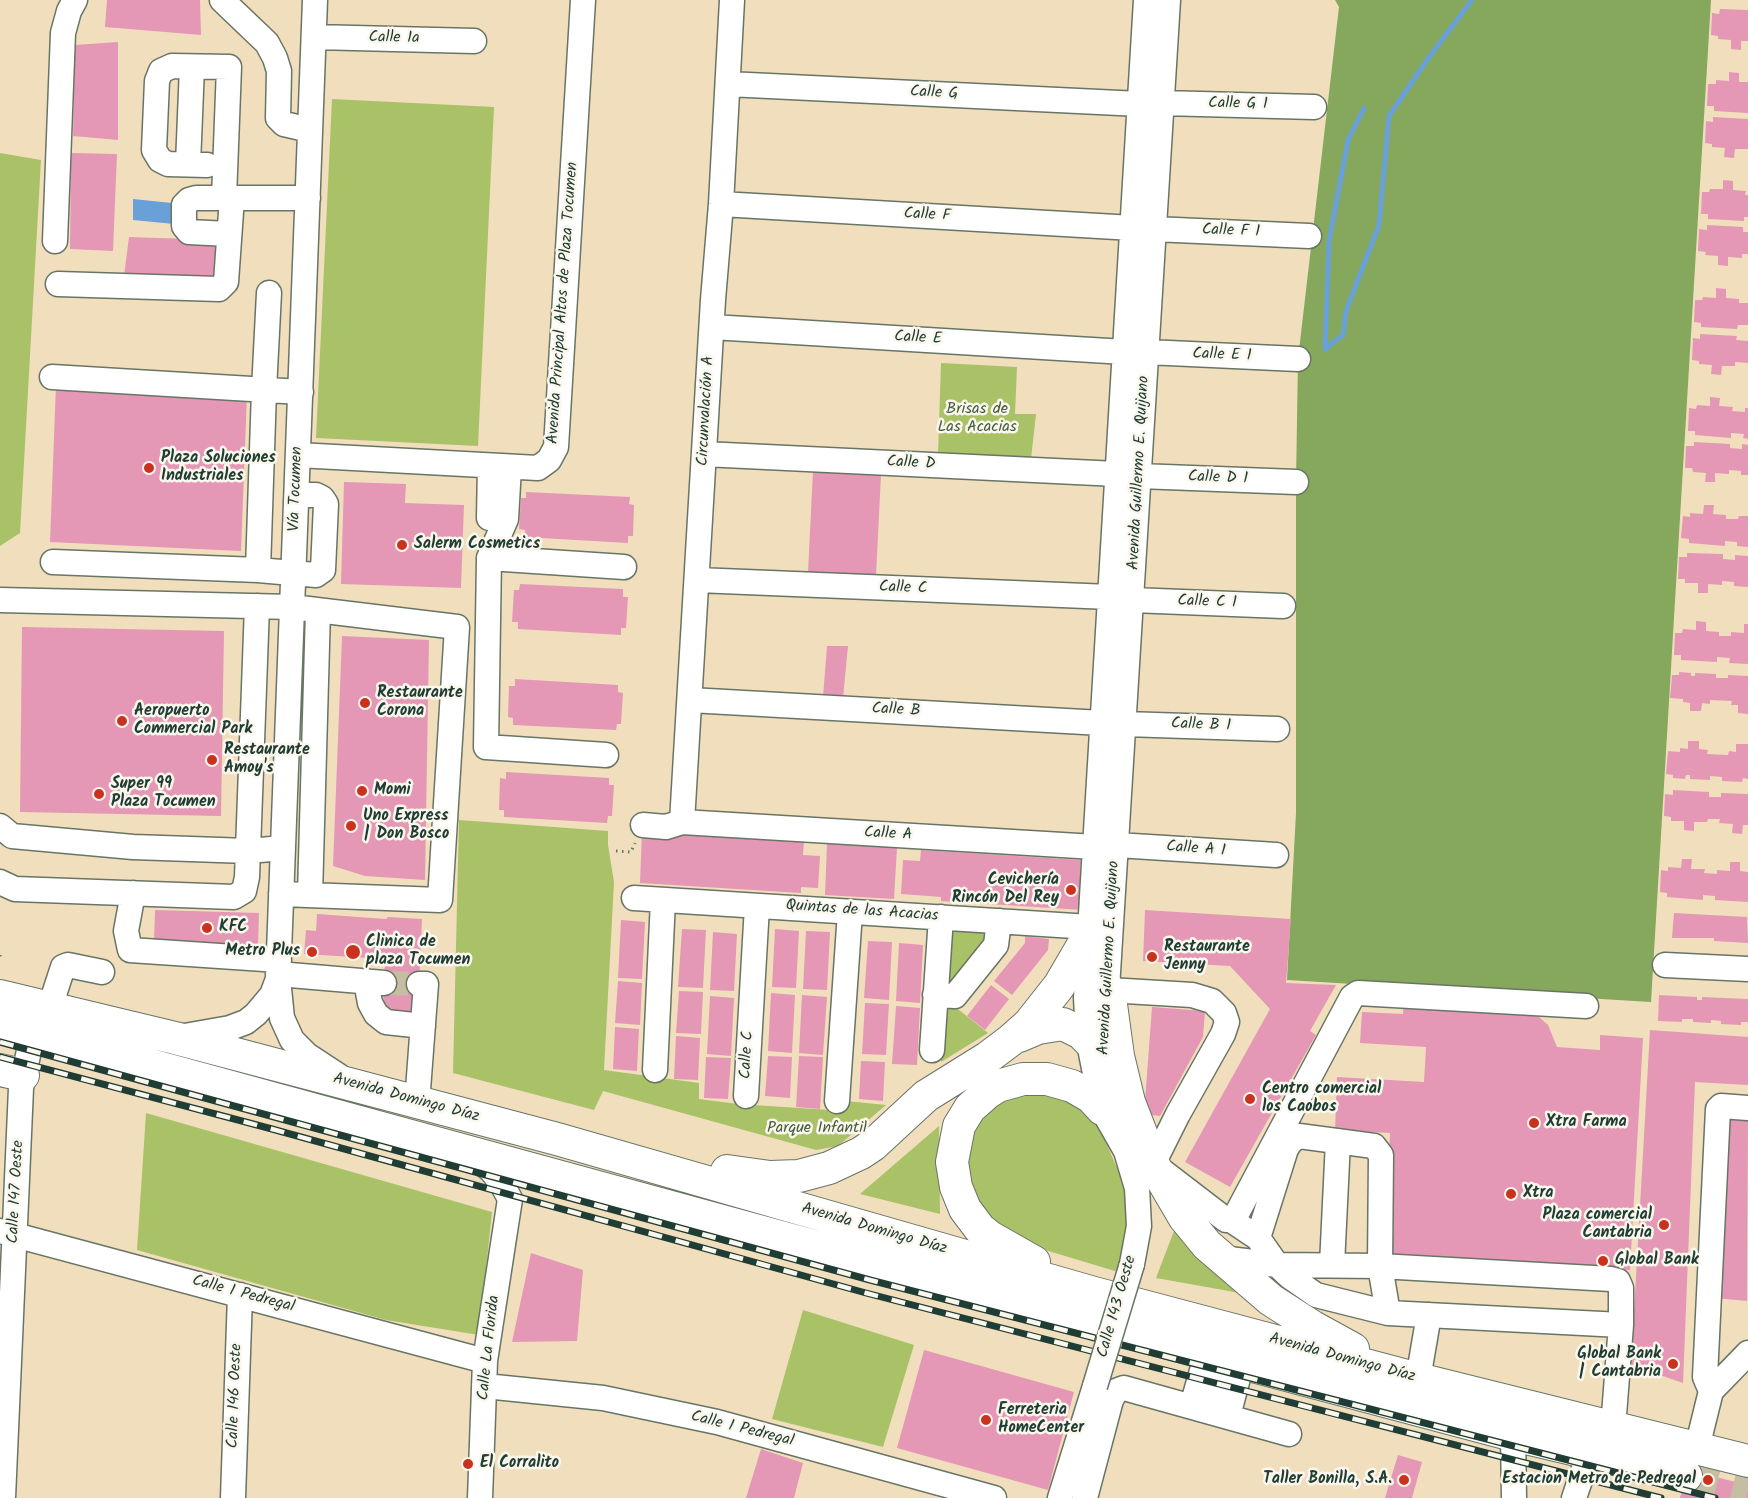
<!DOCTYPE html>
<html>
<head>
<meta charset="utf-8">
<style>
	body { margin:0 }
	canvas { display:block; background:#f0debd }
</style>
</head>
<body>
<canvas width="1748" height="1498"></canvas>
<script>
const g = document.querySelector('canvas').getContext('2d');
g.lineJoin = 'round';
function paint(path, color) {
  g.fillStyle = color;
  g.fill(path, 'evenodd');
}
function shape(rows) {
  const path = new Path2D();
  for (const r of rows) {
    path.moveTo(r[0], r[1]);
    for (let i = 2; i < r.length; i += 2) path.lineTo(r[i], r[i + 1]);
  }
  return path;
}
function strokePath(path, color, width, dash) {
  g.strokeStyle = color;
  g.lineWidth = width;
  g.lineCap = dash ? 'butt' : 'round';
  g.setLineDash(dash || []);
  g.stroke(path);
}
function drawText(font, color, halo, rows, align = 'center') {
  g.font = font + ' Kalam,sans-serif';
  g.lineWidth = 5;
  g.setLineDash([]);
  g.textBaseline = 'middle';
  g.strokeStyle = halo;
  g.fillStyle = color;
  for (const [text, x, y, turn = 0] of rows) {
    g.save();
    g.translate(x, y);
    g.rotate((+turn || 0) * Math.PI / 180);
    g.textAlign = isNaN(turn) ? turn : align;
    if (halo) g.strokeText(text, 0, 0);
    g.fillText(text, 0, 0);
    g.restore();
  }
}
const green = shape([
	[332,99,494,107,478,446,316,438],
	[0,153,41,160,20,533,0,546],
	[941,363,1017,367,1015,414,1036,414,1031,459,938,455],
	[459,820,608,831,608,845,614,882,604,1070,699,1083,699,1099,738,1104,845,1111,846,1101,886,1105,838,1146,816,1150,603,1091,594,1110,453,1073],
	[954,929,988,932,990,934,946,989,949,936],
	[945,1006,954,1006,988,1033,941,1062],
	[1013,1092,1067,1096,1094,1115,1124,1184,1129,1210,1128,1241,1118,1272,989,1233,974,1217,962,1135,978,1112],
	[146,1113,492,1212,479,1335,386,1320,137,1250],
	[939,1126,940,1214,860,1194],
	[1177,1223,1240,1293,1156,1278],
	[803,1310,914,1345,883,1447,772,1419]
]);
const forest = shape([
	[1335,0,1711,0,1651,1002,1287,980,1296,813,1296,482,1298,359,1339,7]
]);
const water = shape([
	[133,199,172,203,174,224,133,220]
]);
const stream = shape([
	[1364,108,1348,140,1329,241,1325,349,1343,335,1346,311,1379,225,1389,116,1429,57,1472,0]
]);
const building = shape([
	[107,0,200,0,201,35,105,27],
	[1720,9,1748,10,1748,41,1741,41,1741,50,1731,49,1731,40,1718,39,1718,36,1711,35,1712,13,1719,14],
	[118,42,118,140,73,136,75,45],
	[1729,72,1739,73,1739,82,1748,82,1748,113,1714,111,1714,106,1707,106,1708,84,1716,84,1716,80,1729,81],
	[1713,117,1748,119,1748,149,1735,149,1734,158,1724,157,1725,148,1712,147,1712,144,1705,143,1706,121,1713,122],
	[71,153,117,154,113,251,70,249],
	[1723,180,1733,181,1733,190,1746,191,1745,195,1748,195,1748,217,1744,217,1744,221,1708,219,1708,214,1701,214,1702,192,1709,192,1710,189,1723,189],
	[1707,225,1743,227,1743,232,1748,232,1748,254,1742,254,1742,258,1728,257,1728,266,1718,265,1718,256,1705,255,1706,252,1698,251,1699,229,1707,230],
	[129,237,220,240,213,282,124,276],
	[1716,288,1726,289,1726,298,1739,299,1739,303,1748,303,1748,325,1738,325,1737,329,1701,327,1701,323,1694,322,1695,300,1702,300,1703,297,1716,298],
	[1700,334,1737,336,1736,340,1748,341,1748,363,1735,362,1735,366,1722,366,1721,375,1711,374,1712,365,1699,364,1699,361,1692,360,1693,338,1700,339],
	[56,385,247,394,241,551,50,542],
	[1710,397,1720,398,1719,406,1733,407,1732,411,1745,412,1745,408,1748,408,1748,439,1743,438,1744,434,1731,433,1731,438,1695,435,1695,431,1688,431,1689,408,1696,409,1697,405,1710,406],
	[1694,442,1730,444,1730,448,1742,449,1742,444,1748,445,1748,475,1741,475,1741,471,1729,470,1729,474,1715,473,1715,482,1705,482,1706,473,1693,472,1692,468,1685,468,1686,446,1694,446],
	[813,471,881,475,876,576,808,572],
	[344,482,406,484,405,503,464,505,461,588,341,584],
	[526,492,630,497,629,504,634,505,633,536,628,536,628,543,524,537,525,530,519,529,521,498,526,498],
	[1704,505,1714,505,1713,514,1726,515,1726,519,1738,519,1739,516,1748,516,1748,547,1737,546,1737,542,1725,541,1725,546,1689,543,1689,539,1681,538,1683,516,1690,517,1690,513,1703,514],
	[1687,553,1723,554,1723,559,1735,560,1735,555,1748,556,1748,587,1734,586,1734,582,1722,581,1722,585,1708,584,1708,593,1698,593,1698,583,1685,583,1685,579,1678,579,1679,557,1687,557],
	[520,584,623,589,623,597,628,597,626,628,621,628,621,635,518,629,518,622,512,622,514,590,519,590],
	[1696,621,1706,622,1706,631,1719,632,1719,636,1731,636,1731,632,1744,633,1744,624,1748,624,1748,664,1729,663,1730,658,1717,657,1717,662,1681,660,1681,655,1674,655,1675,633,1682,633,1683,629,1696,630],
	[22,627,224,631,221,816,20,812],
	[342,636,429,640,425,880,365,876,333,866],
	[827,646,848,646,843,698,823,697],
	[1679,672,1691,673,1691,676,1695,676,1695,673,1716,674,1716,678,1728,678,1728,675,1748,676,1748,714,1738,713,1738,705,1731,705,1732,701,1710,700,1710,704,1702,703,1701,711,1690,711,1690,703,1683,702,1683,699,1670,698,1672,675,1679,675],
	[515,679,618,685,618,692,623,693,621,724,617,724,616,730,513,725,513,718,508,717,509,686,515,686],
	[1688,741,1699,741,1699,749,1708,750,1707,754,1728,755,1729,751,1736,752,1736,744,1748,744,1748,779,1743,778,1742,782,1722,781,1722,777,1710,776,1710,780,1690,779,1690,775,1686,775,1685,779,1673,778,1673,775,1666,774,1668,751,1680,752,1680,748,1688,749],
	[506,772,609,778,609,785,614,785,612,816,608,816,607,823,504,817,504,810,499,810,500,778,506,779],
	[1673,790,1709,792,1709,797,1721,797,1721,793,1748,794,1748,825,1743,825,1742,834,1732,833,1733,824,1719,823,1720,819,1708,819,1707,822,1694,822,1694,831,1684,830,1684,821,1671,821,1671,817,1664,816,1665,794,1673,795],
	[642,832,804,841,803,855,820,856,818,888,801,887,801,893,640,883],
	[827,843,897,847,894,899,825,895],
	[921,850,1081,860,1080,872,1085,872,1083,910,941,901,941,897,901,894,903,860,920,861],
	[1682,859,1692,859,1691,869,1705,869,1704,873,1717,874,1717,870,1730,871,1730,862,1740,862,1740,871,1748,872,1748,902,1715,900,1715,896,1703,895,1703,900,1667,897,1667,893,1660,892,1661,870,1668,871,1668,867,1681,868],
	[155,910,259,913,258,946,154,942],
	[1145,910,1291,919,1286,983,1336,985,1310,1031,1316,1035,1230,1187,1185,1162,1270,1009,1230,966,1143,961],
	[1674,913,1747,917,1748,943,1714,941,1714,938,1672,938],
	[317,914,386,919,388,917,422,919,418,1012,383,1010,385,959,304,954,306,930,316,931],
	[621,920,645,922,642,979,618,978],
	[682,929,706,930,703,988,678,987],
	[775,929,799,931,796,988,772,987],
	[806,931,830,932,827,990,803,989],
	[713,932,737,934,734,991,710,990],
	[1025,936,1049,939,1048,950,1012,995,994,981,1025,943],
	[868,941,892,942,889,1000,864,998],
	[899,943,923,945,920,1003,896,1001],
	[618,981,642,983,640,1025,615,1023],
	[991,985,1009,999,985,1030,967,1016],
	[679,991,703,992,701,1034,676,1033],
	[771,993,795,995,792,1053,768,1051],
	[802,995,827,997,823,1055,799,1053],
	[1659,995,1697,997,1697,1000,1702,1000,1702,997,1748,999,1748,1022,1741,1022,1741,1025,1721,1024,1721,1021,1711,1020,1711,1023,1693,1022,1693,1019,1682,1019,1682,1022,1658,1021],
	[710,996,734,998,731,1056,707,1054],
	[1404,998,1526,1005,1548,1025,1557,1047,1600,1050,1600,1035,1643,1038,1630,1270,1384,1255,1390,1133,1335,1130,1337,1077,1424,1082,1426,1047,1360,1043,1362,1012,1403,1014],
	[865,1003,889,1004,886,1055,862,1054],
	[896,1006,920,1008,917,1065,892,1064],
	[1152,1007,1205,1011,1203,1037,1160,1116,1144,1114],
	[615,1027,639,1029,637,1071,613,1069],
	[1650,1030,1748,1037,1748,1085,1695,1082,1683,1383,1631,1365],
	[676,1036,700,1038,698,1080,674,1079],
	[768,1056,792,1057,790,1098,765,1096],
	[799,1056,823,1057,820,1109,796,1107],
	[706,1057,731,1058,728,1099,704,1098],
	[861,1061,885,1062,883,1101,859,1099],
	[1728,1116,1748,1117,1747,1301,1715,1298],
	[531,1253,583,1270,577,1341,512,1342],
	[924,1350,1074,1392,1048,1490,897,1448],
	[761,1449,803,1463,794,1498,746,1498],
	[1398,1455,1422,1462,1412,1498,1385,1498],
	[1687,1470,1748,1485,1748,1498,1680,1498]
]);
const minorTunnel = shape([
	[384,983,419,984]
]);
const majorTunnel = shape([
	[1686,1476,1748,1491]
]);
const path = shape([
	[616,851,631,852,635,843],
	[0,955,0,961]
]);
const minor = shape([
	[222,0,267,43,275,58,279,71,278,118,284,124,310,130],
	[315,0,278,979,282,1018,292,1040,307,1055,339,1076],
	[314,37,474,41],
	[728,84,1140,104],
	[1162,103,1314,107],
	[188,164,192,67],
	[207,165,168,164,160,160,154,150,157,81,161,71,172,66,229,67,224,198],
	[721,204,1133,228],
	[1154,229,1309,236],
	[229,234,189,232,184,226,184,205,189,200,196,198,308,198],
	[55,241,63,33,69,11,75,0],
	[58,284,219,289,226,282,232,198],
	[712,327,1125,352],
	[1147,352,1298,359],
	[52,377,301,392],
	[704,454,1117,474],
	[298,455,538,468,549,460,556,447,583,0],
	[509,467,506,519,489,558,486,747,606,755],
	[1139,476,1296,482],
	[489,518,490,466],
	[489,558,624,567],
	[53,562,258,570,264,390,269,293],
	[258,570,316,575,323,570,326,504,322,498,316,495,297,495],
	[697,580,1110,597],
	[0,600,292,607,457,627,440,900,281,894],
	[1132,600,1283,606],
	[690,700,1102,723],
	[1125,724,1277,729],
	[682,822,713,300,721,204,732,0],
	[643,825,666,827,682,822,1095,847],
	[0,826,12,836,133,847,248,851,283,848],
	[1117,845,1276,855],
	[0,882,15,889,234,897,244,891,247,877,257,606],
	[133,893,126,931,130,950,279,960],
	[310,895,318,610],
	[634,898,1090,927],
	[1665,965,1748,969],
	[278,974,384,983],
	[366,981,370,1003,376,1014,386,1022,423,1026],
	[1096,981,1109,990,1192,995,1212,1001,1224,1013,1227,1022,1223,1034,1178,1114,1153,1164,1226,1220,1235,1217,1352,997,1358,993,1586,1006],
	[935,995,955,996,996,945,999,921],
	[1106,1005,1168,0],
	[50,1007,63,967,68,965,102,972],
	[179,1037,230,1028,246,1022,256,1014,272,995,278,979],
	[932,1050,941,917],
	[655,1070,663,900],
	[746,1096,757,906],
	[837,1101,850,912],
	[417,1103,426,984,419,984],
	[471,1155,491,1170,502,1184,510,1199,485,1361,480,1498],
	[1231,1220,1258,1238,1277,1265,1290,1277,1316,1295,1388,1313,1621,1325],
	[0,1231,485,1361],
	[1258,1238,1286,1149,1291,1141,1299,1136,1374,1146,1381,1155,1380,1266,1388,1313],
	[1221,1258,1277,1265,1380,1266,1611,1279,1618,1281,1621,1288,1621,1325,1613,1428],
	[1132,1264,1139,1226,1137,1188,1126,1151,1102,1109,1088,1038,1086,997,1146,0],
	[1332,1265,1338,1141],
	[1418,1379,1429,1315],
	[485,1386,603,1398,717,1422,994,1498],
	[1711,1391,1748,1353],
	[1192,1406,1207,1353],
	[1211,1411,1224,1358],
	[1228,1416,1242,1363],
	[1513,1435,1514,1498],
	[1697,1448,1711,1391,1705,1377,1718,1109,1721,1106,1748,1108],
	[3,1498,21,1088,33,1032],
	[233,1498,240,1295],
	[1060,1498,1095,1386],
	[1085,1498,1111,1400,1116,1391,1124,1388,1289,1434],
	[1574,1498,1589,1454]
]);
const major = shape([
	[1109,990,1118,1056,1129,1102,1153,1164,1184,1217,1207,1245,1271,1300,1313,1327,1353,1349],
	[0,996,175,1038,557,1139,1094,1293,1418,1379,1748,1461],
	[0,1024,1242,1363,1513,1435,1686,1476],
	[1019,1036,1038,1028,1063,1024,1081,1033,1103,1055],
	[0,1070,23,1075],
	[727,1171,770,1177,799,1176,829,1168,861,1153,873,1145,926,1096,987,1058,1011,1040,1029,1024,1059,986,1083,945,1090,927],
	[1034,1262,990,1237,980,1229,965,1209,956,1187,952,1162,959,1126,970,1108,987,1093,998,1086,1023,1079,1047,1079,1072,1086,1091,1097,1102,1109]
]);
const rail = shape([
	[0,1042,870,1280,1715,1498],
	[0,1057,272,1129,866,1293,1661,1498]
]);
const minorBridge = shape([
	[1095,1386,1132,1264]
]);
const markers = [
	[149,468,6,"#c8321e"],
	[402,545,6,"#c8321e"],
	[365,703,6,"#c8321e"],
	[122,721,6,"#c8321e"],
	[212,760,6,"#c8321e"],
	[362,791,6,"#c8321e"],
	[99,794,6,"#c8321e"],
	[351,826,6,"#c8321e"],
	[1071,890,6,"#c8321e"],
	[207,928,6,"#c8321e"],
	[312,952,6,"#c8321e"],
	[353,952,8,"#c8321e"],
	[1152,957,6,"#c8321e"],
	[1250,1099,6,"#c8321e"],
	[1534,1123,6,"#c8321e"],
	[1511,1194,6,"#c8321e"],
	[1664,1225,6,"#c8321e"],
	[1603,1261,6,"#c8321e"],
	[1673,1364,6,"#c8321e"],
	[986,1420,6,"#c8321e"],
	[468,1464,6,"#c8321e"],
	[1404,1480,6,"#c8321e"],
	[1708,1480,6,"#c8321e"]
];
const streetNames = [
	["Calle 1a",394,39,1],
	["Calle G",934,94,3],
	["Calle G 1",1238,105,1],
	["Calle F",927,216,3],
	["Calle F 1",1231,232,2],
	["Avenida Principal Altos de Plaza Tocumen",564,303,-86],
	["Calle E",918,339,3],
	["Calle E 1",1222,356,2],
	["Circunvalación A",707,411,-87],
	["Calle D",911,464,3],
	["Avenida Guillermo E. Quijano",1140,473,-87],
	["Calle D 1",1218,479,2],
	["Vía Tocumen",297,489,-88],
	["Calle C",903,589,2],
	["Calle C 1",1207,603,2],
	["Calle B",896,711,3],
	["Calle B 1",1201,726,2],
	["Calle A",888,835,3],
	["Calle A 1",1196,850,4],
	["Quintas de las Acacias",862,912,4],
	["Avenida Guillermo E. Quijano",1110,958,-87],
	["Calle C",748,1055,-87],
	["Avenida Domingo Díaz",406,1099,15],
	["Calle 147 Oeste",17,1192,-87],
	["Avenida Domingo Díaz",874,1230,16],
	["Calle 1 Pedregal",243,1295,15],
	["Calle 143 Oeste",1118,1307,-74],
	["Calle La Florida",490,1348,-84],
	["Avenida Domingo Díaz",1342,1359,15],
	["Calle 146 Oeste",236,1396,-88],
	["Calle 1 Pedregal",742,1430,14]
];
const parkNames = [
	["Brisas de",977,410],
	["Las Acacias",977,428],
	["Parque Infantil",817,1129]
];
const poiNames = [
	["Plaza Soluciones",161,459],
	["Industriales",161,477],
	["Salerm Cosmetics",414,545],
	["Restaurante",377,694],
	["Corona",377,712],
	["Aeropuerto",134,712],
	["Commercial Park",134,730],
	["Restaurante",224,751],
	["Amoy's",224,769],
	["Super 99",111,785],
	["Plaza Tocumen",111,803],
	["Momi",374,791],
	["Uno Express",363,817],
	["| Don Bosco",363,835],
	["Cevichería",1059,881,"right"],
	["Rincón Del Rey",1059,899,"right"],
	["KFC",219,928],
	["Clinica de",366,943],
	["plaza Tocumen",366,961],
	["Restaurante",1164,948],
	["Jenny",1164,966],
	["Metro Plus",300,952,"right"],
	["Centro comercial",1262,1090],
	["los Caobos",1262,1108],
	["Xtra Farma",1546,1123],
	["Xtra",1523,1194],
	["Plaza comercial",1652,1216,"right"],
	["Cantabria",1652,1234,"right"],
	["Global Bank",1615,1261],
	["Global Bank",1661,1355,"right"],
	["| Cantabria",1661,1373,"right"],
	["Ferreteria",998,1411],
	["HomeCenter",998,1429],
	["El Corralito",480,1464],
	["Taller Bonilla, S.A.",1392,1480,"right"],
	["Estacion Metro de Pedregal",1696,1480,"right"]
];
paint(green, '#a9c267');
paint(forest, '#86a85c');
paint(water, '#68a0d7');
strokePath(stream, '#68a0d7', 5);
paint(building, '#e598b6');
strokePath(minorTunnel, '#c6bea2', 24, [24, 12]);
strokePath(majorTunnel, '#c6bea2', 32, [32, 16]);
strokePath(minor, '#687564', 27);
strokePath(major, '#687564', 34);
strokePath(path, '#687564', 3, [1.5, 4.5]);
strokePath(minor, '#fff', 24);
strokePath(major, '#fff', 32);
strokePath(rail, '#1f3d34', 7);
strokePath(rail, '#fbf7ec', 4.5, [14]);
strokePath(minorBridge, '#687564', 27, []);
strokePath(minorBridge, '#fff', 24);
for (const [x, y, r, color] of markers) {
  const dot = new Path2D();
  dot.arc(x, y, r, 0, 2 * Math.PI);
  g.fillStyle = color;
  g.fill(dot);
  strokePath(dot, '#fbf7ec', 2);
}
drawText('16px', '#1f3d34', '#fbf7ec', streetNames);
drawText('16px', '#425e41', '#fbf7ec', parkNames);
drawText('bold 16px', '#1f3d34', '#fbf7ec', poiNames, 'left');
</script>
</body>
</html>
